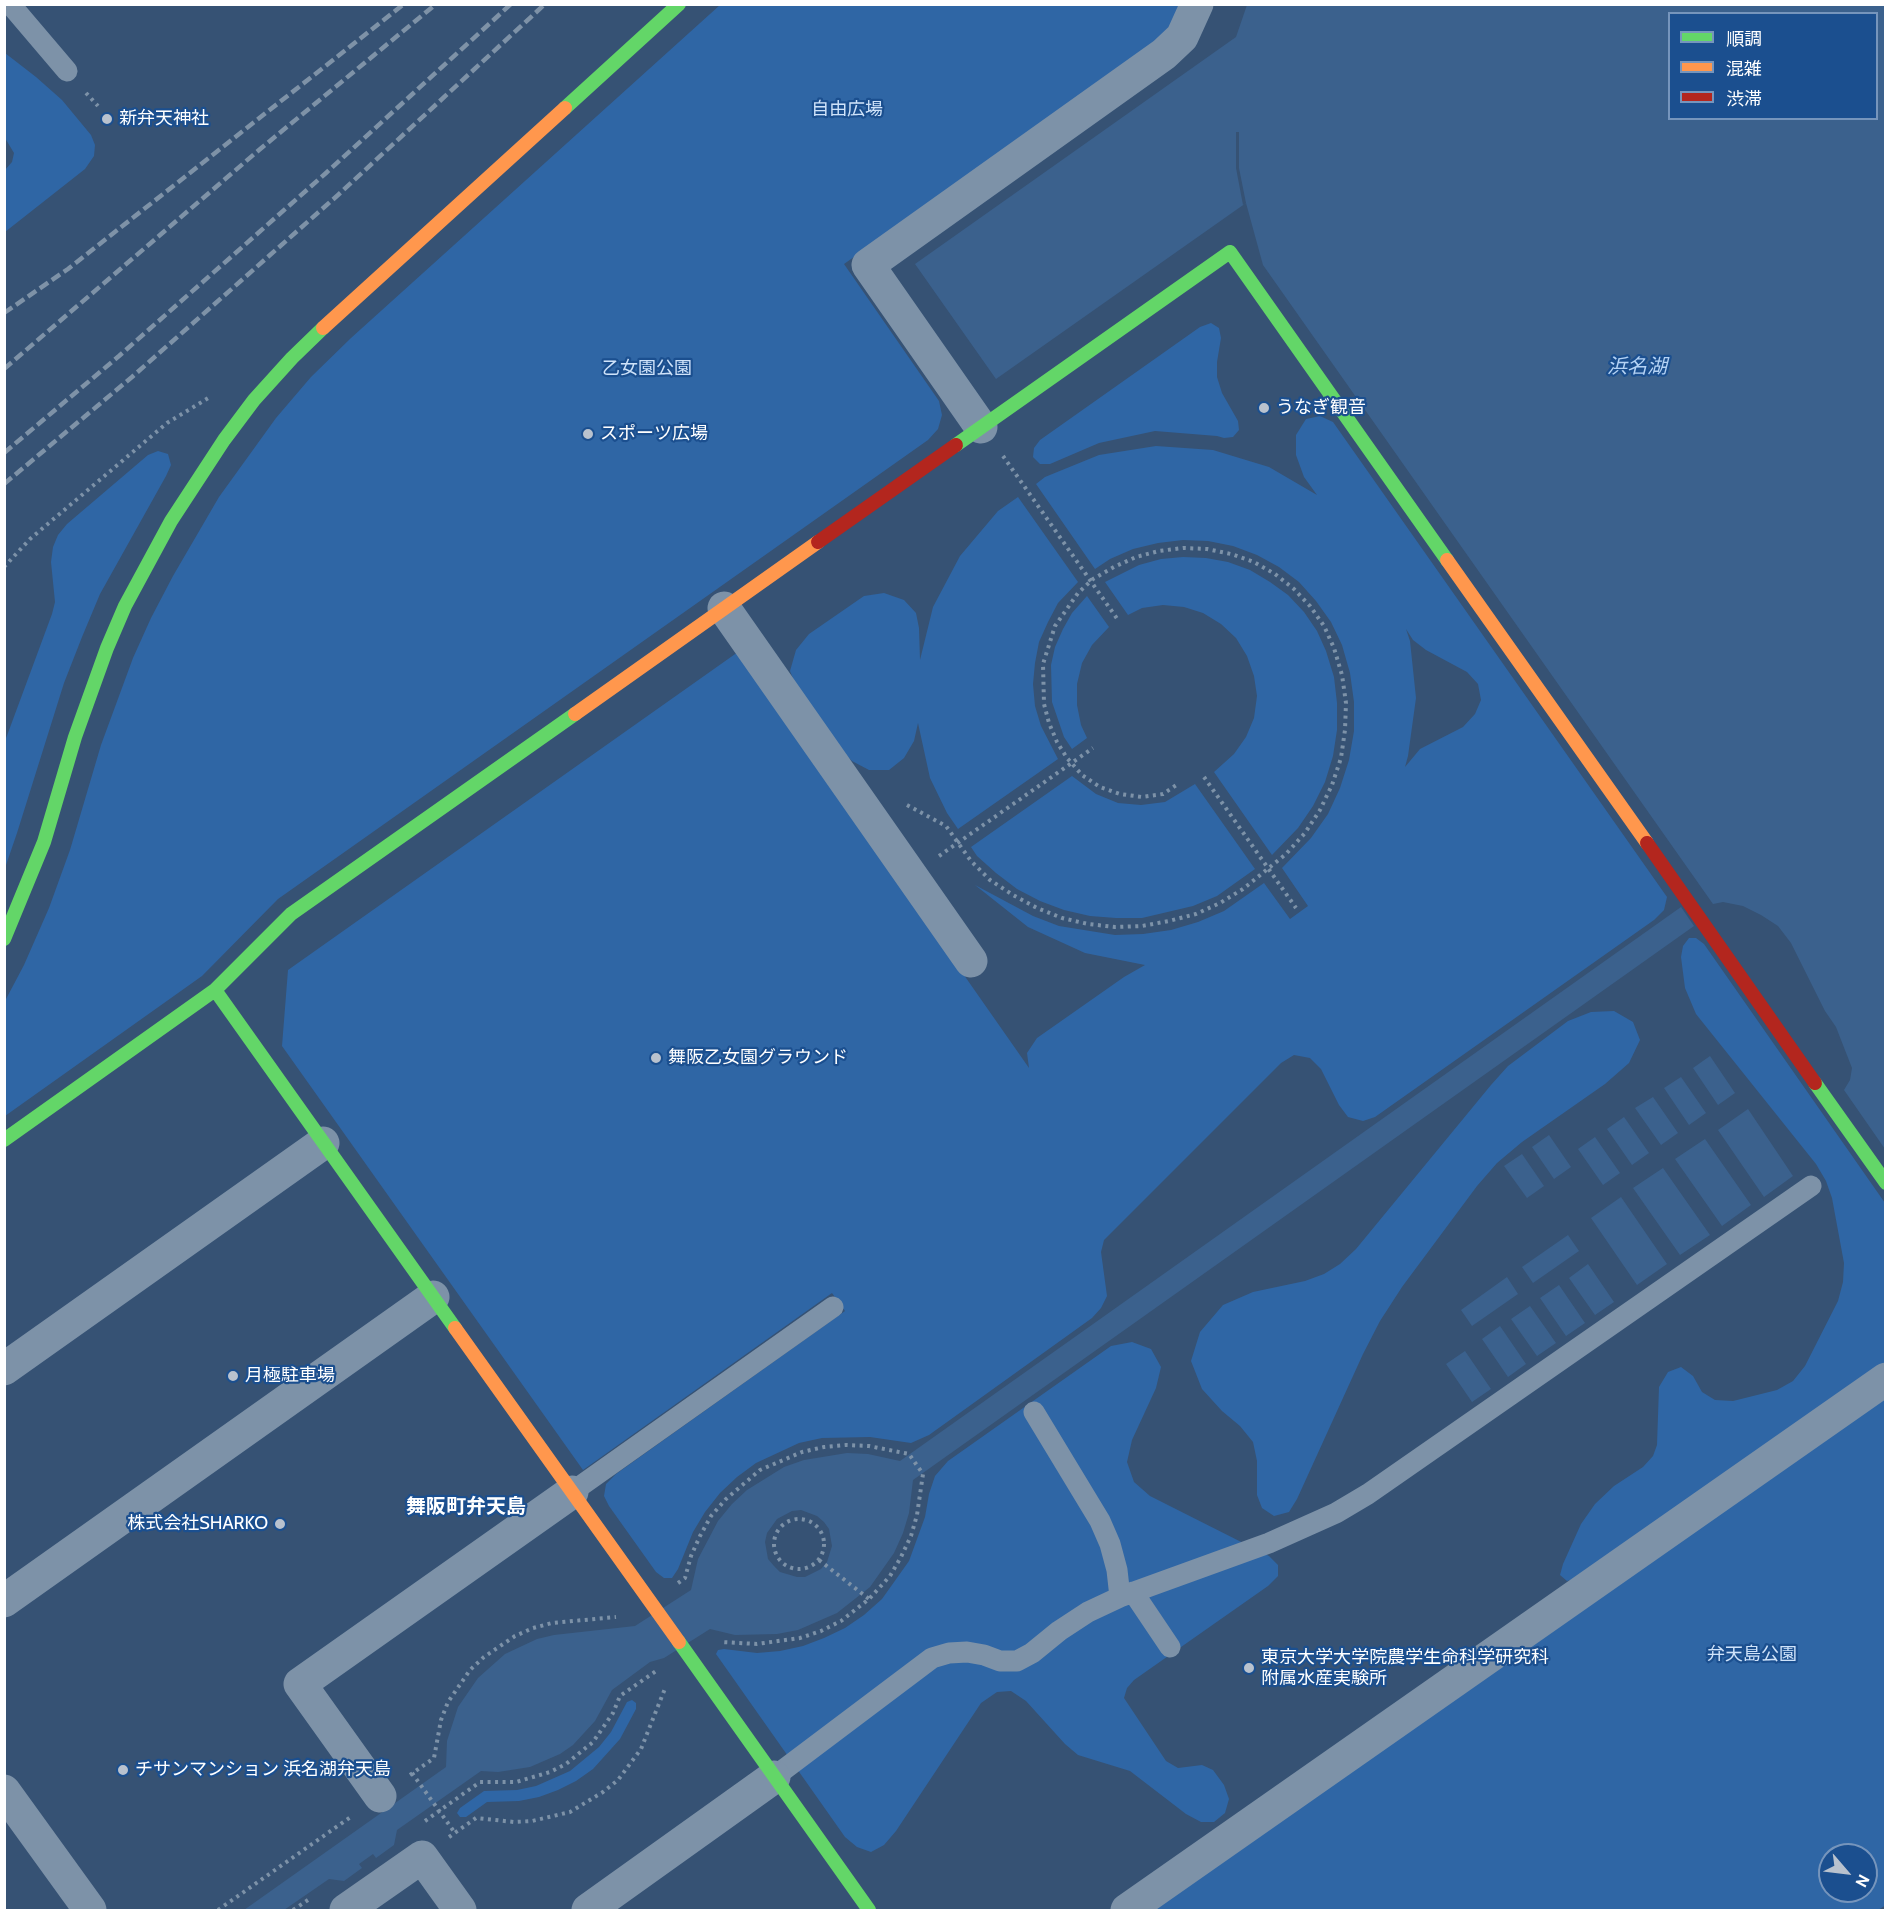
<!DOCTYPE html>
<html>
<head>
<meta charset="utf-8">
<style>
	body { margin:0 }
	#map { position:relative; width:1890px; height:1915px; overflow:hidden; background:#365274; font-family:Cabin,"Noto Sans JP",sans-serif }
	canvas { display:block }
	.frame { position:absolute; inset:0; border:6px solid #fff; pointer-events:none }
	.legend { position:absolute; left:1668px; top:12px; width:210px; height:108px; box-sizing:border-box; background:#1b4f8f; border:2px solid #7695bc; margin:0; padding:8px 10px; list-style:none; font-size:18px; color:#fff }
	.legend li { display:flex; align-items:center; gap:12px; height:30px }
	.legend b { width:30px; border:2px solid #7695bc }
	.north { position:absolute; left:1818px; top:1843px; width:60px; height:60px; box-sizing:border-box; background:#1b4f8f; border:2px solid #7695bc; border-radius:50%; rotate:118deg; font-size:16px; font-weight:700; line-height:24px; text-align:center; color:#fff }
	.north::after { content:''; display:block; margin:auto; width:21px; height:27px; background:#b9c2ce; clip-path:polygon(50% 0,100% 100%,50% 72%,0 100%) }
</style>
</head>
<body>
<div id="map">
<canvas width="1890" height="1915"></canvas>
<div class="frame"></div>
<ul class="legend">
<li><b style="height:8px;background:#63d668"></b>順調</li>
<li><b style="height:8px;background:#ff974d"></b>混雑</li>
<li><b style="height:8px;background:#b3261e"></b>渋滞</li>
</ul>
<div class="north">N</div>
</div>
<script>
const g = document.querySelector('canvas').getContext('2d');
g.lineJoin = 'round';
function paint(path, color) {
  g.fillStyle = color;
  g.fill(path, 'evenodd');
}
function shape(rows) {
  const path = new Path2D();
  for (const r of rows) {
    if (r.length === 3) {
      path.moveTo(r[0] + r[2], r[1]);
      path.arc(r[0], r[1], r[2], 0, 2 * Math.PI);
      continue;
    }
    path.moveTo(r[0], r[1]);
    for (let i = 2; i < r.length; i += 2) path.lineTo(r[i], r[i + 1]);
  }
  return path;
}
function strokePath(path, color, width, dash) {
  g.strokeStyle = color;
  g.lineWidth = width;
  g.lineCap = dash ? 'butt' : 'round';
  g.setLineDash(dash || []);
  g.stroke(path);
}
function drawText(font, color, halo, rows, align = 'center') {
  g.font = font + ' Cabin,"Noto Sans JP",sans-serif';
  g.lineWidth = 4.5;
  g.setLineDash([]);
  g.textBaseline = 'middle';
  g.strokeStyle = halo;
  g.fillStyle = color;
  for (const [text, x, y, turn = 0] of rows) {
    g.save();
    g.translate(x, y);
    g.rotate((+turn || 0) * Math.PI / 180);
    g.textAlign = isNaN(turn) ? turn : align;
    if (halo) g.strokeText(text, 0, 0);
    g.fillText(text, 0, 0);
    g.restore();
  }
}
const green = shape([
	[720,5,1183,5,1171,29,1155,43,844,264,939,401,942,415,938,429,928,440,278,899,202,976,5,1116,5,1001,24,965,49,908,70,850,101,745,133,658,151,618,173,576,219,497,276,418,311,377,351,338],
	[5,53,36,77,62,100,91,135,95,145,94,156,85,169,5,232,5,170,12,162,14,153,5,138],
	[1211,323,1219,328,1221,338,1217,362,1217,377,1222,393,1238,421,1239,430,1233,437,1224,438,1217,436,1155,431,1099,443,1050,464,1040,464,1033,457,1034,448,1040,440,1200,327],
	[1320,416,1333,422,1667,897,1664,910,1654,920,1375,1117,1363,1121,1348,1117,1339,1105,1321,1069,1310,1058,1294,1055,1281,1063,1104,1240,1101,1252,1107,1296,1101,1308,1092,1318,929,1435,911,1443,870,1437,822,1438,799,1443,756,1463,737,1477,720,1493,705,1512,693,1532,678,1569,672,1578,664,1578,656,1572,609,1506,604,1496,606,1484,616,1474,845,1311,832,1293,583,1470,282,1046,288,970,738,652,1029,1068,1027,1053,1037,1038,1124,977,1145,965,1085,953,1028,927,975,885,1033,916,1059,926,1115,935,1143,934,1171,930,1198,922,1224,911,1264,883,1290,919,1308,906,1282,868,1311,838,1328,814,1340,788,1349,760,1354,731,1354,702,1350,673,1342,645,1331,622,1316,601,1299,582,1279,567,1257,555,1233,546,1208,541,1183,540,1158,543,1133,549,1110,559,1095,569,1036,484,1045,477,1099,455,1156,446,1213,450,1269,467,1317,495,1304,477,1296,455,1296,435,1306,419],
	[1406,629,1413,640,1426,650,1467,672,1478,684,1481,700,1475,714,1463,727,1420,749,1405,767,1408,756,1416,698,1410,641],
	[158,451,168,454,171,465,166,476,100,594,82,637,64,683,17,833,5,868,5,741,52,614,55,602,51,562,53,547,58,535,67,524,148,455],
	[1018,497,1078,582,1058,603,1048,622,1039,642,1035,663,1033,684,1035,706,1041,726,1058,759,958,829,947,813,930,778,918,723,914,741,904,758,889,770,869,770,852,761,840,749,797,688,790,671,796,650,809,634,864,596,884,593,904,600,916,613,919,628,920,660,933,607,960,556,998,511],
	[1183,557,1206,558,1228,562,1250,570,1270,582,1288,595,1304,612,1317,631,1326,651,1334,677,1337,703,1337,730,1333,756,1325,782,1313,806,1298,828,1272,855,1214,772,1234,754,1246,737,1254,718,1257,696,1254,676,1247,656,1236,638,1221,624,1203,613,1184,607,1163,605,1142,608,1128,615,1105,582,1139,565,1161,559],
	[1087,596,1109,627,1092,645,1082,663,1077,684,1077,705,1081,725,1087,738,1072,749,1064,737,1052,702,1051,665,1055,647,1063,629,1072,613],
	[1072,776,1096,794,1118,803,1141,805,1165,802,1195,784,1255,869,1217,896,1193,906,1142,918,1116,918,1090,916,1064,910,1040,901,1017,889,996,873,977,856,971,847],
	[1689,938,1696,938,1704,944,1885,1203,1885,1363,1578,1578,1567,1581,1560,1575,1563,1564,1581,1524,1595,1504,1614,1486,1643,1467,1653,1456,1657,1445,1659,1387,1668,1372,1681,1367,1693,1376,1702,1392,1715,1400,1733,1401,1777,1390,1793,1381,1805,1366,1838,1301,1843,1282,1844,1263,1832,1198,1826,1181,1816,1164,1696,1014,1685,988,1681,957,1683,946],
	[1614,1011,1633,1022,1640,1040,1629,1063,1605,1084,1522,1142,1497,1163,1477,1186,1402,1287,1380,1321,1363,1354,1297,1499,1289,1512,1274,1516,1262,1508,1257,1495,1257,1461,1253,1442,1240,1426,1222,1411,1202,1389,1191,1361,1200,1332,1223,1305,1253,1292,1305,1281,1324,1274,1340,1264,1356,1249,1491,1085,1508,1066,1568,1021,1591,1012],
	[1132,1342,1151,1349,1161,1367,1156,1388,1132,1440,1127,1462,1134,1482,1150,1496,1269,1556,1278,1565,1278,1576,1268,1586,1134,1680,1127,1688,1124,1698,1166,1761,1178,1768,1202,1765,1213,1770,1224,1785,1229,1799,1225,1813,1214,1822,1201,1822,1186,1814,1130,1771,1078,1755,1065,1744,1026,1701,1011,1691,997,1692,981,1703,896,1831,884,1845,871,1852,857,1847,845,1837,716,1654,718,1650,724,1649,757,1653,780,1651,803,1646,824,1638,845,1628,864,1615,882,1599,909,1561,925,1517,929,1494,935,1476,948,1461,1111,1346],
	[1885,1397,1886,1905,1878,1910,1152,1910],
	[1830,1855,1866,1855,1866,1891,1830,1891],
	[632,1700,636,1703,636,1709,620,1739,593,1769,576,1781,558,1790,539,1797,519,1801,487,1802,466,1817,460,1817,457,1813,460,1808,484,1791,517,1790,536,1786,570,1771,599,1747,611,1732,627,1702]
]);
const water = shape([
	[1247,5,1885,5,1885,1149,1844,1090,1850,1080,1852,1068,1836,1027,1825,1011,1791,943,1778,926,1761,915,1743,906,1723,902,1713,904,1263,265,1246,203,996,379,915,264,1236,37],
	[1670,14,1876,14,1876,118,1670,118],
	[1681,907,1694,926,913,1480,909,1513,903,1533,894,1553,870,1587,837,1613,798,1630,777,1634,735,1635,710,1629,664,1658,650,1662,612,1690,595,1721,573,1745,560,1754,530,1767,498,1772,481,1771,397,1830,394,1845,376,1858,373,1854,359,1864,362,1868,344,1881,329,1879,284,1910,244,1910,446,1767,447,1741,458,1707,478,1678,505,1654,537,1639,554,1635,635,1626,691,1590,698,1559,718,1521,732,1504,747,1490,784,1467,804,1460,847,1453,868,1454,900,1461],
	[801,1510,817,1516,824,1522,829,1529,832,1546,827,1562,821,1569,805,1577,797,1577,780,1572,774,1566,768,1559,765,1542,767,1533,777,1519,792,1511],
	[1710,1056,1735,1093,1718,1105,1693,1068],
	[1681,1077,1706,1113,1689,1125,1664,1088],
	[1653,1097,1678,1133,1661,1145,1635,1108],
	[1748,1109,1793,1176,1764,1197,1718,1130],
	[1624,1117,1649,1153,1632,1165,1607,1129],
	[1549,1135,1571,1167,1554,1179,1532,1147],
	[1595,1137,1620,1173,1603,1185,1578,1149],
	[1705,1139,1751,1205,1722,1226,1675,1159],
	[1522,1154,1544,1186,1527,1198,1504,1166],
	[1663,1168,1710,1235,1680,1255,1633,1188],
	[1621,1197,1667,1264,1637,1285,1591,1218],
	[1568,1235,1579,1251,1533,1283,1522,1267],
	[1588,1264,1614,1302,1595,1315,1569,1278],
	[1507,1277,1518,1294,1472,1326,1461,1310],
	[1559,1285,1585,1323,1566,1336,1540,1298],
	[1530,1306,1556,1343,1537,1356,1511,1319],
	[1500,1326,1526,1364,1508,1377,1482,1339],
	[1465,1351,1491,1389,1472,1402,1446,1364]
]);
const pier = shape([
	[1236,132,1239,132,1239,168,1246,203,1243,205,1236,168]
]);
const path = shape([
	[86,93,98,106],
	[1003,456,1118,620],
	[4,567,30,539,167,423,210,397],
	[1204,777,1296,908],
	[907,805,946,826,971,861,990,880,1013,895,1037,908,1062,918,1088,924,1115,927,1142,926,1169,921,1196,914,1220,903,1243,889,1286,854,1305,833,1320,810,1332,785,1341,758,1345,730,1346,703,1342,675,1334,648,1324,626,1310,606,1294,589,1275,574,1254,562,1231,554,1207,549,1183,548,1159,551,1136,557,1114,567,1093,579,1078,593,1055,626,1043,664,1044,704,1049,723,1057,742,1067,758,1082,775,1100,787,1120,794,1142,797,1163,794,1178,784],
	[939,856,1093,748],
	[799,1544,25],
	[819,1560,869,1599],
	[678,1583,685,1578,691,1556,700,1536,711,1516,726,1499,760,1470,802,1452,824,1447,846,1445,869,1446,909,1454,923,1474,917,1515,911,1536,901,1557,890,1576,869,1599,841,1621,821,1631,800,1638,757,1644,721,1642],
	[412,1773,455,1833],
	[410,1775,434,1758,441,1720,448,1702,470,1670,484,1657,515,1636,533,1628,552,1623,616,1617],
	[425,1821,480,1782,516,1782,550,1772,566,1764,593,1742,613,1713,620,1696,656,1671],
	[449,1837,476,1818,514,1822,532,1821,570,1812,603,1792,618,1780,641,1749,666,1686],
	[218,1910,352,1816],
	[293,1910,311,1898]
]);
const lane = shape([
	[10,4,67,71],
	[1034,1412,1100,1521,1110,1544,1117,1570,1120,1597],
	[572,1492,833,1307],
	[1133,1592,1170,1647],
	[774,1777,932,1658,949,1653,967,1652,984,1655,1000,1661,1017,1661,1032,1653,1059,1631,1088,1612,1120,1597,1269,1543,1336,1513,1368,1494,1811,1186]
]);
const street = shape([
	[981,427,868,265,1164,54,1182,37,1197,4],
	[724,608,971,961],
	[4,1369,323,1143],
	[4,1601,433,1297],
	[4,1791,90,1910],
	[380,1796,300,1684,572,1492],
	[346,1910,422,1857,460,1910],
	[588,1910,774,1777],
	[1127,1910,1886,1379]
]);
const fast = shape([
	[565,108,679,4],
	[956,445,1230,252,1447,560],
	[4,939,44,842,75,737,107,648,125,606,171,521,224,440,254,400,292,358,323,328],
	[215,990,455,1328],
	[1815,1083,1886,1183],
	[4,1140,215,990,291,914,575,714],
	[679,1642,869,1910]
]);
const slow = shape([
	[323,328,565,108],
	[1447,560,1647,843],
	[575,714,818,542],
	[455,1328,679,1642]
]);
const jam = shape([
	[818,542,956,445],
	[1647,843,1815,1083]
]);
const rail = shape([
	[4,313,68,269,404,4],
	[4,369,259,150,436,4],
	[4,453,119,356,326,173,511,4],
	[4,484,132,377,338,195,545,4]
]);
const markers = [
	[107,119,6,"#b9c2ce"],
	[1264,408,6,"#b9c2ce"],
	[588,434,6,"#b9c2ce"],
	[656,1058,6,"#b9c2ce"],
	[233,1376,6,"#b9c2ce"],
	[280,1524,6,"#b9c2ce"],
	[1249,1668,6,"#b9c2ce"],
	[123,1770,6,"#b9c2ce"]
];
const parkNames = [
	["自由広場",847,110],
	["乙女園公園",647,369],
	["弁天島公園",1752,1655]
];
const poiNames = [
	["新弁天神社",119,119],
	["うなぎ観音",1276,408],
	["スポーツ広場",600,434],
	["舞阪乙女園グラウンド",668,1058],
	["月極駐車場",245,1376],
	["株式会社SHARKO",268,1524,"right"],
	["東京大学大学院農学生命科学研究科",1261,1658],
	["附属水産実験所",1261,1679],
	["チサンマンション 浜名湖弁天島",135,1770]
];
const waterNames = [
	["浜名湖",1637,367]
];
const neighbourhoodNames = [
	["舞阪町弁天島",466,1507]
];
paint(green, '#2f66a5');
paint(water, '#3b618d');
paint(pier, '#365274');
strokePath(path, '#7d92a8', 4, [3, 4.5]);
strokePath(lane, '#7d92a8', 21);
strokePath(street, '#7d92a8', 33);
strokePath(fast, '#63d668', 14);
strokePath(slow, '#ff974d', 14);
strokePath(jam, '#b3261e', 14);
strokePath(rail, '#7e92a7', 4.5, [10, 4.5]);
for (const [x, y, r, color] of markers) {
  const dot = new Path2D();
  dot.arc(x, y, r, 0, 2 * Math.PI);
  g.fillStyle = color;
  g.fill(dot);
  strokePath(dot, '#1b4f8f', 2);
}
drawText('18px', '#cfe3fa', '#1b4f8f', parkNames);
drawText('18px', '#fff', '#1b4f8f', poiNames, 'left');
drawText('italic 20px', '#b5d3f5', '#1b4f8f', waterNames);
drawText('bold 20px', '#fff', '#1b4f8f', neighbourhoodNames);
</script>
</body>
</html>
